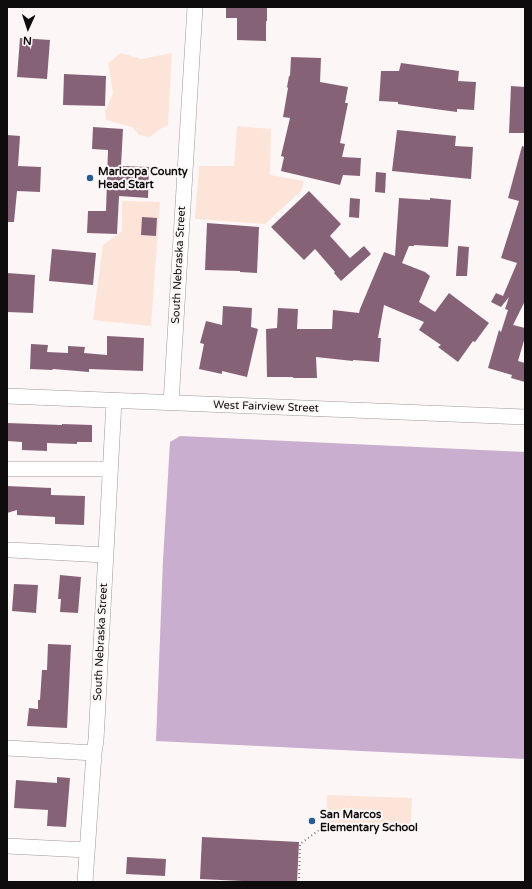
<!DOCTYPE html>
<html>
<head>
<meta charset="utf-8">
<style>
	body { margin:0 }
	#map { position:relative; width:532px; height:889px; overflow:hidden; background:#fdf6f7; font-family:"Varela Round",sans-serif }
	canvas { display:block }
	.frame { position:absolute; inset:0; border:8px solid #0e0c0c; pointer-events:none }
	.north { position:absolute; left:8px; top:8px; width:40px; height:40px; -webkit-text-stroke:3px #fdf6f7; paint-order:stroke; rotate:183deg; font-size:11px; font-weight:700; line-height:16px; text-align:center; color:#0e0c0c }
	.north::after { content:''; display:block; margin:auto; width:14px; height:18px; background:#0e0c0c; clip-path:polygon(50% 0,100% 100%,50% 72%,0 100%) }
</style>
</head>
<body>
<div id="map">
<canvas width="532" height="889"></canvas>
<div class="frame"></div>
<div class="north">N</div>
</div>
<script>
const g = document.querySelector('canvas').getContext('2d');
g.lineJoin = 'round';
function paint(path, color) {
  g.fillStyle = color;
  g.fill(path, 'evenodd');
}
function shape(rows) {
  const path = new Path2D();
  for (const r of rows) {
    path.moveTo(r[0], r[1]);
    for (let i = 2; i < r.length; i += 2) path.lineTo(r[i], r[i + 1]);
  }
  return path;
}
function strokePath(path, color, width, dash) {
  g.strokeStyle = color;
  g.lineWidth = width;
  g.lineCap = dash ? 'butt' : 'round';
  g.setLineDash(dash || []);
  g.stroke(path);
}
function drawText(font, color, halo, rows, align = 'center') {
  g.font = font + ' "Varela Round",sans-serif';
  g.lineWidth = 4;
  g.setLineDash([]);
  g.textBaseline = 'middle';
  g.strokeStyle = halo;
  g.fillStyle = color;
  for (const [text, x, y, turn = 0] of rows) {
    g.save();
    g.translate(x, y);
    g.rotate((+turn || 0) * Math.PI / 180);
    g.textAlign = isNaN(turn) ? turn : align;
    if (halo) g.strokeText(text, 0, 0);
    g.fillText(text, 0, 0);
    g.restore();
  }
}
const green = shape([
	[121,53,141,59,172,53,168,125,160,129,150,137,139,135,132,127,106,120,105,112,113,93,108,63],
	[237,126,271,129,270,175,304,181,301,191,265,224,195,219,199,166,234,166],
	[122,201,160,202,151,326,93,320,103,245,122,231],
	[327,795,412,798,411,828,326,825]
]);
const water = shape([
	[180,436,525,452,525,759,156,741,163,560,170,442]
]);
const building = shape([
	[226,7,267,7,267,21,266,21,266,41,237,40,237,18,226,18],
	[20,38,50,40,47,79,17,77],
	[291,57,321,58,320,82,348,87,345,103,348,103,340,143,345,144,342,157,361,158,360,176,343,175,340,185,281,171,284,157,281,156,290,118,283,117,288,88,287,87,289,76,290,76],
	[401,63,459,71,458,81,476,82,474,110,457,109,457,112,398,104,398,102,379,101,381,71,399,71],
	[64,74,106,76,105,106,63,105],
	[511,86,525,87,525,133,509,133],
	[93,127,123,129,121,166,149,167,148,198,119,196,117,234,87,233,88,211,106,211,108,150,92,149],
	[397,130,456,136,455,146,473,147,471,179,392,171],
	[7,135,20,136,18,166,41,167,40,192,17,191,14,222,7,222],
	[522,146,525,147,525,301,513,325,525,328,525,337,518,361,525,363,525,382,511,378,512,375,488,368,499,330,501,332,508,310,505,309,509,297,501,307,491,302,496,293,503,296,517,263,501,258,519,201,508,198],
	[376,172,386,173,385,193,375,192],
	[309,191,341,224,330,236,350,258,364,246,371,254,341,281,334,273,335,272,315,249,304,260,271,227],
	[350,198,360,199,359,218,349,217],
	[399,198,430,200,430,198,451,200,448,247,414,245,414,246,409,246,402,263,425,272,430,276,419,302,435,312,449,293,489,323,475,342,473,341,458,362,438,347,441,345,419,330,424,322,384,305,378,338,381,338,379,362,353,360,353,361,316,357,317,378,293,378,293,377,267,377,266,329,277,328,278,308,298,309,297,329,332,329,333,310,359,313,360,309,384,252,395,256],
	[142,217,157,218,156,236,141,235],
	[207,223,259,227,257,273,240,272,240,271,205,270],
	[458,246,469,247,467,276,456,276],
	[52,249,96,253,93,285,49,281],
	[7,273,35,275,33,313,7,312],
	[223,306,252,308,251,327,258,329,247,377,222,371,222,374,199,369,204,344,200,343,206,321,222,325],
	[107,336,144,338,143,371,89,369,89,372,53,369,52,370,30,369,31,344,48,345,47,352,68,353,68,346,85,347,84,353,107,355],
	[7,423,62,425,62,424,92,425,92,442,77,442,77,444,47,443,47,451,22,450,22,442,7,441],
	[7,486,51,488,51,495,85,496,84,525,55,524,55,517,17,515,17,510,7,513],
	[60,575,81,577,78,613,60,612,61,599,58,599],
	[14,584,38,585,36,613,12,611],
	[48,644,71,645,67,728,27,726,29,708,38,709,38,700,40,700,42,670,47,670],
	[57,777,70,778,66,827,47,826,48,810,14,808,16,780,57,783],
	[202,837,299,842,297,882,263,882,200,879],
	[127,857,166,859,165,876,126,874]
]);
const path = shape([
	[299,882,300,844,326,825]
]);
const minor = shape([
	[7,396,525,417],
	[171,403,195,7],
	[7,469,110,469],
	[11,550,105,555],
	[7,748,94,753],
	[7,846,87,850],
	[85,882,94,753,96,740,114,401]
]);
const markers = [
	[90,178,4,"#275c95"],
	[312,821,4,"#275c95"]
];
const poiNames = [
	["Maricopa County",98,172],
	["Head Start",98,185],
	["San Marcos",320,815],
	["Elementary School",320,828]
];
const streetNames = [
	["South Nebraska Street",179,265,-87],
	["West Fairview Street",266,407,2],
	["South Nebraska Street",101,642,-87]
];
paint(green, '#fce5d8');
paint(water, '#caaecf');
paint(building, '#866277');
strokePath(minor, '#9e9798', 16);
strokePath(path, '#817d7d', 2, [1, 3]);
strokePath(minor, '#fff', 15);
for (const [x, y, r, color] of markers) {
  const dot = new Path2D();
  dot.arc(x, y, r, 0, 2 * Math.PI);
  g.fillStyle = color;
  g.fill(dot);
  strokePath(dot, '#fdf6f7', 1.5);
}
drawText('bold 11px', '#0e0c0c', '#fdf6f7', poiNames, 'left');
drawText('11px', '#0e0c0c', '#fdf6f7', streetNames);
</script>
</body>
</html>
